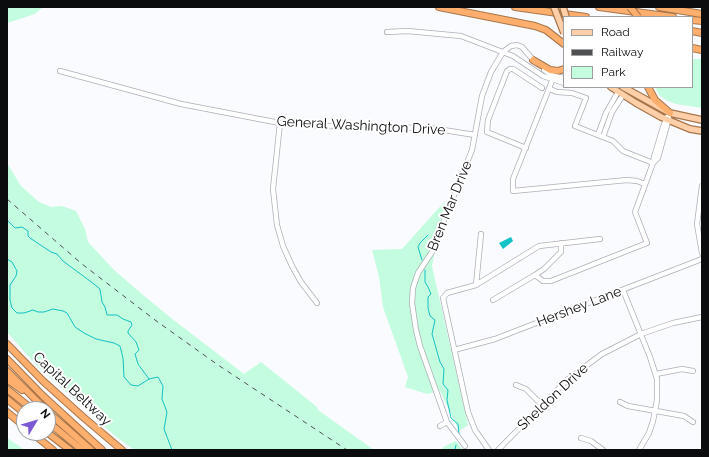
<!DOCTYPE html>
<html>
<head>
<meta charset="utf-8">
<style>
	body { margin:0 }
	#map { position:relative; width:709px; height:457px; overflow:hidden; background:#fafbff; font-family:Raleway,sans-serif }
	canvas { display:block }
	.frame { position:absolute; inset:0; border:8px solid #0b0c0e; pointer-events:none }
	.legend { position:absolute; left:563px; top:16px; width:130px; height:72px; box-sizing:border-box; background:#fff; border:1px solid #9d9e9f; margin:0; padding:5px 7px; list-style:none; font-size:12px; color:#0b0c0e }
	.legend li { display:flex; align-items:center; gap:8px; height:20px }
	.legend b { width:20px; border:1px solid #9d9e9f }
	.north { position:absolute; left:16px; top:401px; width:40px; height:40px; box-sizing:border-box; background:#fff; border:1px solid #9d9e9f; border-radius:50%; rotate:52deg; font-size:11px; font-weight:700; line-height:16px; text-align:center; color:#0b0c0e }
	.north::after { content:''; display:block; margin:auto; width:14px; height:18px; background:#7c5ad4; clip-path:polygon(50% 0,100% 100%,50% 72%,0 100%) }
</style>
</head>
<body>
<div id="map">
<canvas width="709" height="457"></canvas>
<div class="frame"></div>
<ul class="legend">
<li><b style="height:5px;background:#fecfa8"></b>Road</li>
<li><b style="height:5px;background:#4f5052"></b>Railway</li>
<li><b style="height:11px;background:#c3fcde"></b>Park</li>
</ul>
<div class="north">N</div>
</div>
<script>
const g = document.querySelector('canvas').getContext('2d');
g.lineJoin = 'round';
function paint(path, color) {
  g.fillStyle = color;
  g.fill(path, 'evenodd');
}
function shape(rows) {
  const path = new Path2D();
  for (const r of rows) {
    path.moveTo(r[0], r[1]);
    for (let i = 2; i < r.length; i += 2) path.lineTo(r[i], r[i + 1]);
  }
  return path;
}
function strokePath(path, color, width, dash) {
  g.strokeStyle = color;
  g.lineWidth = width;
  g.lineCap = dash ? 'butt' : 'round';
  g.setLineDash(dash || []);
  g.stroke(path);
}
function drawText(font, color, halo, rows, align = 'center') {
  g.font = font + ' Raleway,sans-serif';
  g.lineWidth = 4;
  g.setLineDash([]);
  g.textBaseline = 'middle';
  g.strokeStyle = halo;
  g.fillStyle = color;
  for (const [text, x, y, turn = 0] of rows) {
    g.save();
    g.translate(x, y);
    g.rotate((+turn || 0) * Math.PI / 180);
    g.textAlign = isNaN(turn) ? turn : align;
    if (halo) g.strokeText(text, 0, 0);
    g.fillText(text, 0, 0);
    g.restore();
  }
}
const green = shape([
	[7,7,43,7,35,14,7,23],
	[692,59,702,59,702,108,676,104,666,100,659,95,655,87,692,87],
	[7,163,21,186,39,202,51,207,62,206,76,211,85,229,88,242,114,270,143,295,171,318,244,374,261,362,317,407,318,410,374,450,134,450,114,435,37,366,7,332],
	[445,201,432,266,468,425,459,431,440,391,427,394,405,387,408,377,383,307,379,277,372,250,402,249],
	[7,438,25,450,7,450],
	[456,441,463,450,441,450,445,446]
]);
const water = shape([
	[511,237,513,241,503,249,499,243]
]);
const stream = shape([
	[7,220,15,228,22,227,28,231,28,236,30,238,51,252,57,254,63,261,94,284,100,289,102,302,105,307,107,315,117,315,123,319,131,322,132,325,128,331,128,333,136,342,139,350,135,354,138,364,149,379],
	[7,259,12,262,17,271,16,276,10,285,10,300,12,308,17,313,24,313,33,310,38,312,44,312,53,309,63,311,67,313,75,327,84,333,96,339,114,343,120,346,123,358,124,377,131,385,138,386,149,379,158,377,163,386,162,399,167,412,164,429,172,450],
	[422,260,418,247,420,243,428,235],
	[425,270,425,282,428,287,431,294,428,297,428,308,430,316,435,320,432,334,440,362,444,369,443,384,448,390,447,400,451,418,458,424,459,434],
	[455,450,456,445]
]);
const minor = shape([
	[387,32,408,31,461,36,513,56,543,76,564,83],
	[544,70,554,76,564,78],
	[60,71,181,104,280,123,319,126,431,128,475,135],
	[554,76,513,179,513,191,627,180,637,181,645,184],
	[550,89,557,92,572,93,586,98,575,126,613,141,623,151,653,163],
	[280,123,273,189,277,225,283,246,292,266,301,282,317,303],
	[598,135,606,113,618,92],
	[603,137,612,112,623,95],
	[526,148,487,132,488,120,507,71,510,69,513,69,542,88],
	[653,163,658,158,669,118],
	[702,186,697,224,702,253],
	[481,234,476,285,447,293,443,298,468,412,475,430,489,450],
	[535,275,544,269,561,252,561,243],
	[476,285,539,246,600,239],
	[623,290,650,357,657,379,657,400,653,421,649,433,639,450],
	[493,300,535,275,543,281,551,281,647,243,635,212,653,163,654,157,663,127,667,117],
	[454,350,495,339,702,259],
	[656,374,682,369,693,371],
	[516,385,526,389,542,405],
	[620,402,628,406,684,416,693,422],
	[440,426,447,422],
	[581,438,591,441,603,450],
	[465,446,447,422,420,346,416,330,412,303,413,288,418,273,436,246,443,223,472,150,482,96,491,72,503,52,511,46,517,45,522,47,535,62],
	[498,450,567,380,602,354,641,334,673,323,702,317]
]);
const major = shape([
	[611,87,636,103,661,117,690,129,702,131],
	[623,87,670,113,702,120]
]);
const highway = shape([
	[439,7,535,26,546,30,564,44],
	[515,7,586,17],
	[599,7,673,17],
	[659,7,702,14],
	[692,20,702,21],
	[692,31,702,33],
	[692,48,702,50],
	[533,60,550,70,558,71,564,69],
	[648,87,655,100,670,113],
	[7,344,43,381,83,417,122,450],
	[7,359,43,396,102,450],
	[7,371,45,409],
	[7,379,22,390],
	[7,389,32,409],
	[7,399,24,413],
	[7,412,24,426],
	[48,412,91,450],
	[48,422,82,450],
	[32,433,53,450],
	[48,433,70,450]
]);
const rail = shape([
	[7,199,82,264,155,320,218,365,347,450]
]);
const majorBridge = shape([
	[554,7,564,33],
	[563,7,566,17]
]);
const highwayBridge = shape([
	[630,7,638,17]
]);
const streetNames = [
	["General Washington Drive",361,126,3],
	["Bren Mar Drive",450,206,-68],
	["Hershey Lane",579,307,-21],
	["Capital Beltway",72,389,43],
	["Sheldon Drive",553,397,-43]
];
paint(green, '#c3fcde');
paint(water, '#12c2c4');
strokePath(stream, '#12c2c4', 1);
strokePath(minor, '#acafb7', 6);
strokePath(major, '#a9764c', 8);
strokePath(highway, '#a9764c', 8);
strokePath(minor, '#fff', 4.5);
strokePath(major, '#fecfa8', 5.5);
strokePath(highway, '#feaf6e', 6);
strokePath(rail, '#4f5052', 1, [5, 5]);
strokePath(majorBridge, '#a9764c', 8, []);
strokePath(highwayBridge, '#a9764c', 8, []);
strokePath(majorBridge, '#fecfa8', 5.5);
strokePath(highwayBridge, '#feaf6e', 6);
drawText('14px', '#0b0c0e', '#fff', streetNames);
</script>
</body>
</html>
